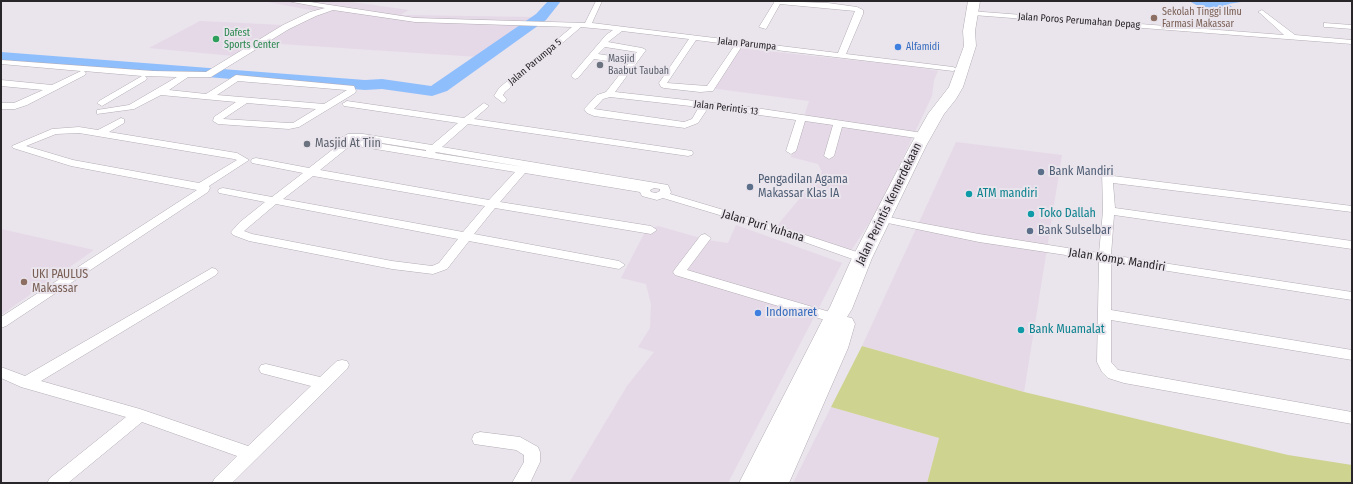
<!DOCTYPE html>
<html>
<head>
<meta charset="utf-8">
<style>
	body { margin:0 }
	#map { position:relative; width:1353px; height:484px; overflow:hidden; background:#eae4ec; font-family:"Fira Sans Condensed",sans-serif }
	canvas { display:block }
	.frame { position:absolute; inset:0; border:2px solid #282629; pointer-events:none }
</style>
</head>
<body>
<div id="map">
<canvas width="1353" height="484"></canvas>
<div class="frame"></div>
</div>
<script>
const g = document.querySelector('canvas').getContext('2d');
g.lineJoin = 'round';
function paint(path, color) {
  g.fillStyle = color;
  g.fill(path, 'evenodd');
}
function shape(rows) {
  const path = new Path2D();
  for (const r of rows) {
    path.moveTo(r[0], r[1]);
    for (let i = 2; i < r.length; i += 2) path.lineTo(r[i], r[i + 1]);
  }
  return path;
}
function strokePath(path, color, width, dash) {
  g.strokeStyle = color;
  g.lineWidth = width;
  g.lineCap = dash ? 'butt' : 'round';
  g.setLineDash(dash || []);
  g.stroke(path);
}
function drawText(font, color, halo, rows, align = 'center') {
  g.font = font + ' "Fira Sans Condensed",sans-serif';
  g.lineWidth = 4;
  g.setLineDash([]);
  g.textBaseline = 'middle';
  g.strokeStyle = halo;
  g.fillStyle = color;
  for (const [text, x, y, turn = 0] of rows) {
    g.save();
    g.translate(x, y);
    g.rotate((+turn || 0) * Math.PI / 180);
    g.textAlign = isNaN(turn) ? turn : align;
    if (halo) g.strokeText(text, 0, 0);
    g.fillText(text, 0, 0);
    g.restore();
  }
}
const built = shape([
	[262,1,345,1,409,10,400,15,534,17,478,57,266,43,244,57,149,48,200,21,283,25,316,11],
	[738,48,908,66,938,71,934,80,932,96,880,206,849,254,775,228,822,172,818,164,791,157,809,101,710,88],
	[956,142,1062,155,1024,392,862,346],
	[736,225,842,263,728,483,569,483,627,386,654,352,638,347,650,328,651,304,646,284,621,278,646,230,658,226,707,240,728,243],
	[1,229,94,250,1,315],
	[831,407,939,438,927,483,793,483]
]);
const green = shape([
	[862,346,1024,392,1288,455,1352,465,1352,483,927,483,939,438,831,407]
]);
const water = shape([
	[1189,1,1241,1,1241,2,1228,4,1232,7,1212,10,1200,7]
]);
const river = shape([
	[548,1,561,1,546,20,447,91,432,96,382,89,365,90,1,60,1,52,365,80,382,79,431,86,536,14,548,1]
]);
const minor = shape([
	[287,1,304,1,415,18,585,23,596,1,602,1,592,23,838,53,855,11,780,4,766,29,759,27,775,1,828,3,857,7,863,10,863,14,846,54,953,67,957,69,953,71,742,46,713,91,700,92,664,88,661,87,659,83,689,39,622,31,608,42,642,48,646,50,615,92,749,107,923,133,928,136,923,139,842,127,834,156,829,159,824,156,833,125,805,121,796,151,791,154,786,151,796,120,708,108,698,123,685,128,594,116,587,113,584,109,586,107,597,95,606,92,628,64,594,59,578,78,575,79,571,76,606,35,613,30,581,27,505,92,503,95,507,100,503,103,494,96,499,88,572,27,415,22,333,10,316,16,289,29,211,77,188,77,169,90,206,94,236,75,354,86,356,91,355,93,299,127,289,129,218,124,213,121,214,117,236,102,161,95,134,109,97,114,97,110,129,105,177,77,145,76,147,78,146,80,102,106,97,103,99,101,142,76,84,71,86,73,85,75,27,105,15,109,1,109,1,103,14,103,43,90,1,86,1,80,52,85,81,71,1,64,1,60,153,71,206,72,283,25,310,12,325,8,287,1],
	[696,40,735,45,707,86,667,83,696,40],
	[605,47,637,52,631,59,598,54,605,47],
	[238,81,346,90,347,90,324,104,217,95,238,81],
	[610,97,699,107,692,119,684,122,594,109,603,99,610,97],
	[247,103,316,109,293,123,289,123,223,119,247,103],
	[970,11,1284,35,1260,13,1258,12,1262,10,1295,35,1352,40,1352,44,973,15,970,15,970,11],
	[1324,23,1352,25,1352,29,1327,27,1324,27,1324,23],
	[347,101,464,118,484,103,489,106,474,119,692,151,693,153,692,155,688,156,468,124,442,147,668,185,671,192,670,194,784,228,866,255,868,258,862,262,858,261,776,232,663,198,657,200,642,196,640,192,525,173,500,202,651,226,657,230,651,234,495,208,474,234,619,261,625,265,619,269,469,241,447,269,433,274,392,269,249,241,233,235,231,232,240,222,265,202,219,193,218,191,219,189,223,188,272,197,303,173,252,163,251,161,252,159,256,158,309,168,341,143,339,139,348,134,363,134,432,145,458,123,344,106,342,104,347,101],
	[351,139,363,140,426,150,426,151,351,139],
	[351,145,515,172,489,200,320,170,351,145],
	[436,152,524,167,435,153,436,152],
	[313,176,485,206,463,232,283,199,313,176],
	[654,188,660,189,660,191,656,193,651,192,650,190,654,188],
	[276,204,458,239,439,263,432,266,392,261,252,234,244,231,276,204],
	[121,118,124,119,124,123,109,132,237,153,249,160,209,186,210,188,208,192,6,326,1,328,1,317,197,190,71,166,13,148,12,146,52,129,79,127,98,130,121,118],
	[79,133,234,159,237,160,199,183,73,160,26,146,56,134,79,133],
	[1107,167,1112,170,1113,176,1352,206,1352,212,1113,183,1115,208,1352,241,1352,249,1114,215,1111,255,1352,292,1352,300,1111,262,1111,310,1352,350,1352,360,1111,320,1111,362,1118,370,1352,412,1352,424,1124,383,1108,378,1102,372,1097,362,1099,260,979,242,883,222,877,219,883,216,979,234,1099,253,1103,211,1102,170,1107,167],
	[705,234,711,238,687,270,840,315,842,318,840,321,835,323,675,275,673,272,675,269,701,235,705,234],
	[212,268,216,269,218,272,216,275,41,381,140,409,248,446,311,386,261,373,259,369,261,365,266,364,320,377,337,361,342,360,347,361,349,365,347,369,232,483,212,483,215,478,237,456,142,422,68,483,47,483,50,478,126,417,21,387,1,378,1,367,25,376,212,268],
	[480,432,520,437,538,447,540,452,540,462,530,483,512,483,524,462,524,455,516,450,474,444,472,439,474,434,480,432]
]);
const trunk = shape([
	[968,1,980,1,975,31,976,46,963,87,956,99,944,114,926,146,872,258,852,309,847,317,852,318,855,324,848,348,789,483,739,483,822,321,830,307,852,258,910,146,928,114,949,87,964,46,963,31,968,1]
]);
const markers = [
	[1154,18,4,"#8d6e63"],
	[216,39,4,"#2e9e5b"],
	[898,47,4,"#3f7fe0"],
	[600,65,4,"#6b7280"],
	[307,144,4,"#6b7280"],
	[1041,172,4,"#5c6f8a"],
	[750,187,4,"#5c6f8a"],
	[969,194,4,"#0f9aa8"],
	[1031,214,4,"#0f9aa8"],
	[1030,231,4,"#5c6f8a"],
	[24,282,4,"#8d6e63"],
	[758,313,4,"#3f7fe0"],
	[1021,330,4,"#0f9aa8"]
];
const farEducationnames = [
	["Sekolah Tinggi Ilmu",1162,12],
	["Farmasi Makassar",1162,24]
];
const farStreetnames = [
	["Jalan Poros Perumahan Depag",1079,21,4],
	["Jalan Parumpa",747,44,6],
	["Jalan Parumpa 5",535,62,-40],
	["Jalan Perintis 13",726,108,7]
];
const farLeisurenames = [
	["Dafest",224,33],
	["Sports Center",224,45]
];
const farShopnames = [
	["Alfamidi",906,47]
];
const farWorshipnames = [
	["Masjid",608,59],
	["Baabut Taubah",608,71]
];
const worshipNames = [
	["Masjid At Tiin",315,144]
];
const serviceNames = [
	["Bank Mandiri",1049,172],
	["Pengadilan Agama",758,180],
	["Makassar Klas IA",758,194],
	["Bank Sulselbar",1038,231]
];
const cultureNames = [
	["ATM mandiri",977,194],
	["Toko Dallah",1039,214],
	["Bank Muamalat",1029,330]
];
const streetNames = [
	["Jalan Perintis Kemerdekaan",889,204,-64],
	["Jalan Puri Yuhana",763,226,17],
	["Jalan Komp. Mandiri",1117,260,9]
];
const educationNames = [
	["UKI PAULUS",32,275],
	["Makassar",32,289]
];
const shopNames = [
	["Indomaret",766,313]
];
paint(built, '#e5d9e8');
paint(green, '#ced38f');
paint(water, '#8fbefd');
paint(river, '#8fbefd');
strokePath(minor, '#b3acb4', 1);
strokePath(trunk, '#b3acb4', 1);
paint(minor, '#fff');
paint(trunk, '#fff');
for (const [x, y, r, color] of markers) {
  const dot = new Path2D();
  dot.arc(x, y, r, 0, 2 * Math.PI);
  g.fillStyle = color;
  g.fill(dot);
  strokePath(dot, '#eae4ec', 1.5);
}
drawText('10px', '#785e54', '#eae4ec', farEducationnames, 'left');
drawText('10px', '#282629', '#eae4ec', farStreetnames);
drawText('10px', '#27864d', '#eae4ec', farLeisurenames, 'left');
drawText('10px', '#366cbe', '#eae4ec', farShopnames, 'left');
drawText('10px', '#5b616d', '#eae4ec', farWorshipnames, 'left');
drawText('12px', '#5b616d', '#eae4ec', worshipNames, 'left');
drawText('12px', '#4e5e75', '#eae4ec', serviceNames, 'left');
drawText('12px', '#0d838f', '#eae4ec', cultureNames, 'left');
drawText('12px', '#282629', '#eae4ec', streetNames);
drawText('12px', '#785e54', '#eae4ec', educationNames, 'left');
drawText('12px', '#366cbe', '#eae4ec', shopNames, 'left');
</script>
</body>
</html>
